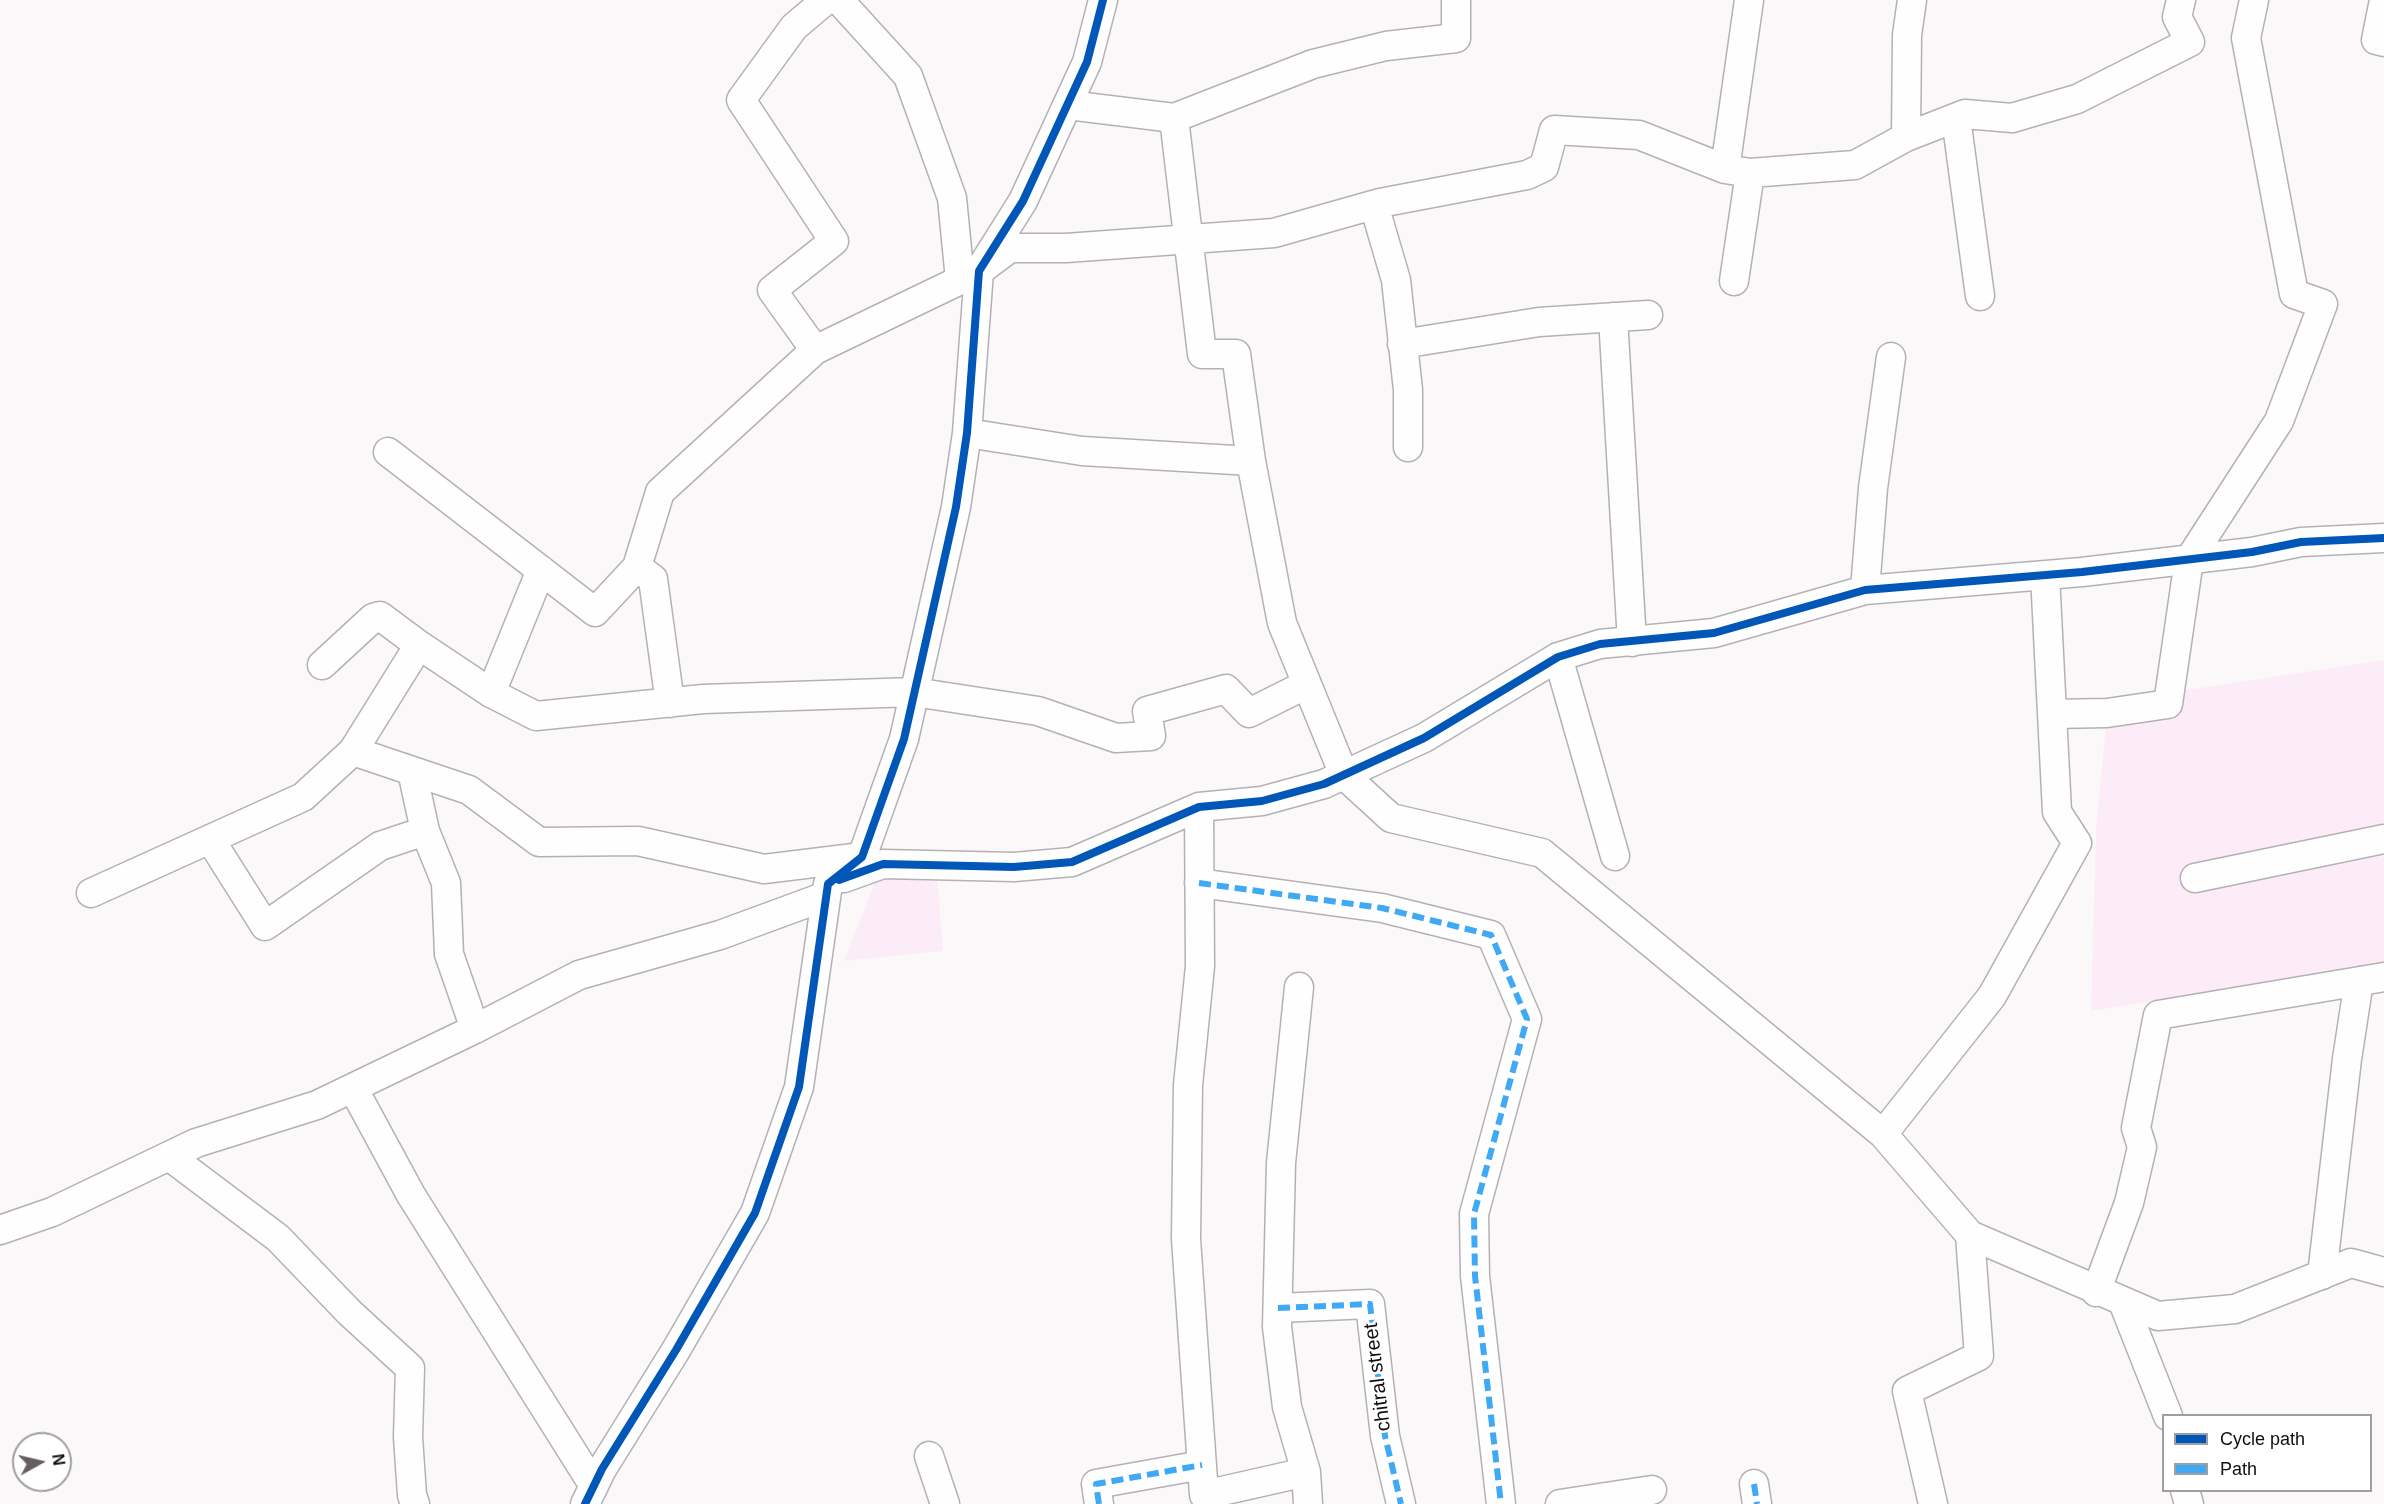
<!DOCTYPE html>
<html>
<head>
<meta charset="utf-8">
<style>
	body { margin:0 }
	#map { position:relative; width:2384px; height:1504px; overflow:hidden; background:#fbf8fa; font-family:Helvetica,sans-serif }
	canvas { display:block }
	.legend { position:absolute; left:2162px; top:1414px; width:210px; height:78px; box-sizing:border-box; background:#fff; border:2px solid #a19ea1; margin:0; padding:8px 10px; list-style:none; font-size:18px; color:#140c13 }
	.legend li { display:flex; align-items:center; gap:12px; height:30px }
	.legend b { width:30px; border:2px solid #a19ea1 }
	.north { position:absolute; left:12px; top:1432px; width:60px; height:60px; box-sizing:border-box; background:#fff; border:2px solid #a19ea1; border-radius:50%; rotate:82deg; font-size:16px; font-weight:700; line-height:24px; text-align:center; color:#140c13 }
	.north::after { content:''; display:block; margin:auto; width:21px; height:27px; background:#655f64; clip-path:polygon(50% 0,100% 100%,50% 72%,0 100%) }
</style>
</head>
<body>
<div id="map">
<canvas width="2384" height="1504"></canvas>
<ul class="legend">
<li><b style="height:8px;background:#0057b8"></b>Cycle path</li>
<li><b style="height:8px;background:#3fa9f5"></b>Path</li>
</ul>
<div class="north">N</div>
</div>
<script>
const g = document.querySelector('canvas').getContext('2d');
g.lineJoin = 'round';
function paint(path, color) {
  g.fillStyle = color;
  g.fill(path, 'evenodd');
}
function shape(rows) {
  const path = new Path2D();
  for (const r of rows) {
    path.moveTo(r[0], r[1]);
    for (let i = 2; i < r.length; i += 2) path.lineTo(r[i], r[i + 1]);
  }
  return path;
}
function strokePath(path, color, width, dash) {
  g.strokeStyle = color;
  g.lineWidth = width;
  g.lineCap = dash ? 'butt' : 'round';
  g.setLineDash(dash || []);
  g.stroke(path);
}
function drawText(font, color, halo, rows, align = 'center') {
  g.font = font + ' Helvetica,sans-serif';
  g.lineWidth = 5;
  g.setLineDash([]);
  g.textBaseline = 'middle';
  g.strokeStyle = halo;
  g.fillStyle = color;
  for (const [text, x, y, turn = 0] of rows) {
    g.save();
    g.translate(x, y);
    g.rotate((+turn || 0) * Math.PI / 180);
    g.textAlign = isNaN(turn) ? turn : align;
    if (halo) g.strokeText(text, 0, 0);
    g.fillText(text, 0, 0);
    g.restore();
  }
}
const built = shape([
	[2384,660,2384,964,2091,1011,2096,831,2108,702],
	[884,860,936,861,943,951,844,961]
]);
const minor = shape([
	[826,0,794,27,741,100,834,241,772,290,815,350,979,271,1010,248,1066,248,1274,233,1380,203,1527,175,1544,167,1554,130,1639,135,1725,169,1749,0],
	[839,0,908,76,952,198,960,280],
	[2384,0,2376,40,2384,42],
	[1068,105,1174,118,1313,64,1386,46,1456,38,1456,0],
	[1174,118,1202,354,1236,354,1251,461,1282,623,1344,775,1391,818,1542,853,1883,1134],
	[1956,118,1980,296],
	[1906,137,1907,35,1912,0],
	[1725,169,1750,173,1855,165,1906,137,1965,114,2012,118,2077,99,2190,42,2177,17,2181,0],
	[1374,205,1396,280,1408,390,1408,447],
	[1734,281,1750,173],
	[1613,317,1632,642],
	[1402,344,1539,322,1648,315],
	[967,433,1082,451,1251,461],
	[388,452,595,612,637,567,660,492,815,350],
	[637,567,653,579,670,703],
	[1865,590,1873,488,1891,357],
	[1558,657,1615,856],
	[322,665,373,618,380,616,419,645],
	[491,693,541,570],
	[2052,714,2107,713,2168,704,2189,560,2279,421,2323,304,2294,294,2246,38,2254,0],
	[353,751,419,645,491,693,536,716,703,699,914,692,1038,711,1116,738,1151,736,1147,711,1226,689,1249,713,1307,684],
	[1199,807,1200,966,1188,1085,1186,1239,1204,1495,1306,1472,1308,1504],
	[210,839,265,926,380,846,425,831],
	[844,878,883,864,1014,867,1072,862,1199,807,1262,801,1324,784,1424,738,1558,657,1600,644,1714,633,1865,590,2082,572,2252,552,2301,542,2384,538],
	[2195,878,2384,839],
	[1199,883,1382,908,1491,935,1527,1019,1474,1214,1475,1276,1501,1504],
	[91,893,303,797,353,751,469,790,539,842,638,841,764,869,862,857],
	[1299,987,1281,1163,1277,1327,1287,1407,1306,1472],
	[475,1029,579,975,720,935,826,896],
	[353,1088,411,1195,594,1486],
	[169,1156,278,1238,349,1312,410,1368,408,1437,412,1495,415,1504],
	[0,1230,52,1212,196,1143,317,1105,475,1029,449,954,446,883,425,831,412,771],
	[1970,1235,1883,1134,1992,996,2077,843,2057,812,2045,575],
	[2322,1275,2347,1059,2359,981],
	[2096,1292,2129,1203,2142,1147,2136,1128,2158,1015,2384,977],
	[2123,1302,2168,1416],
	[1278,1308,1370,1304,1385,1436,1401,1504],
	[929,1456,945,1504],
	[1754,1484,1757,1504],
	[2185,1490,2189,1504],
	[585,1504,602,1469,676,1350,755,1213,799,1087,828,884,862,857,904,739,956,507,967,433,979,271,1023,201,1087,62,1103,0],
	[1099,1504,1096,1484,1202,1465],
	[1560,1504,1652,1490],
	[1933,1504,1907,1391,1979,1356,1970,1235,2158,1316,2235,1309,2351,1263,2384,1272]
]);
const quiet = shape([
	[1199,883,1382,908,1491,935,1527,1019,1474,1214,1475,1276,1501,1504],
	[1278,1308,1370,1304,1385,1436,1401,1504],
	[1754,1484,1757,1504],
	[1099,1504,1096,1484,1202,1465]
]);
const cycleway = shape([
	[839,880,883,864,1014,867,1072,862,1199,807,1262,801,1324,784,1424,738,1558,657,1600,644,1714,633,1865,590,2082,572,2252,552,2301,542,2384,538],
	[585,1504,602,1469,676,1350,755,1213,799,1087,828,884,862,857,904,739,956,507,967,433,979,271,1023,201,1087,62,1103,0]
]);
const streetNames = [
	["chitral street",1378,1377,-97]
];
paint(built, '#fcecf8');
strokePath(minor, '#b5b0b4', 31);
strokePath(minor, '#fefefe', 28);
strokePath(quiet, '#3fa9f5', 6, [12, 6]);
strokePath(cycleway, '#0057b8', 8);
drawText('20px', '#140c13', '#fff', streetNames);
</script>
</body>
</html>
